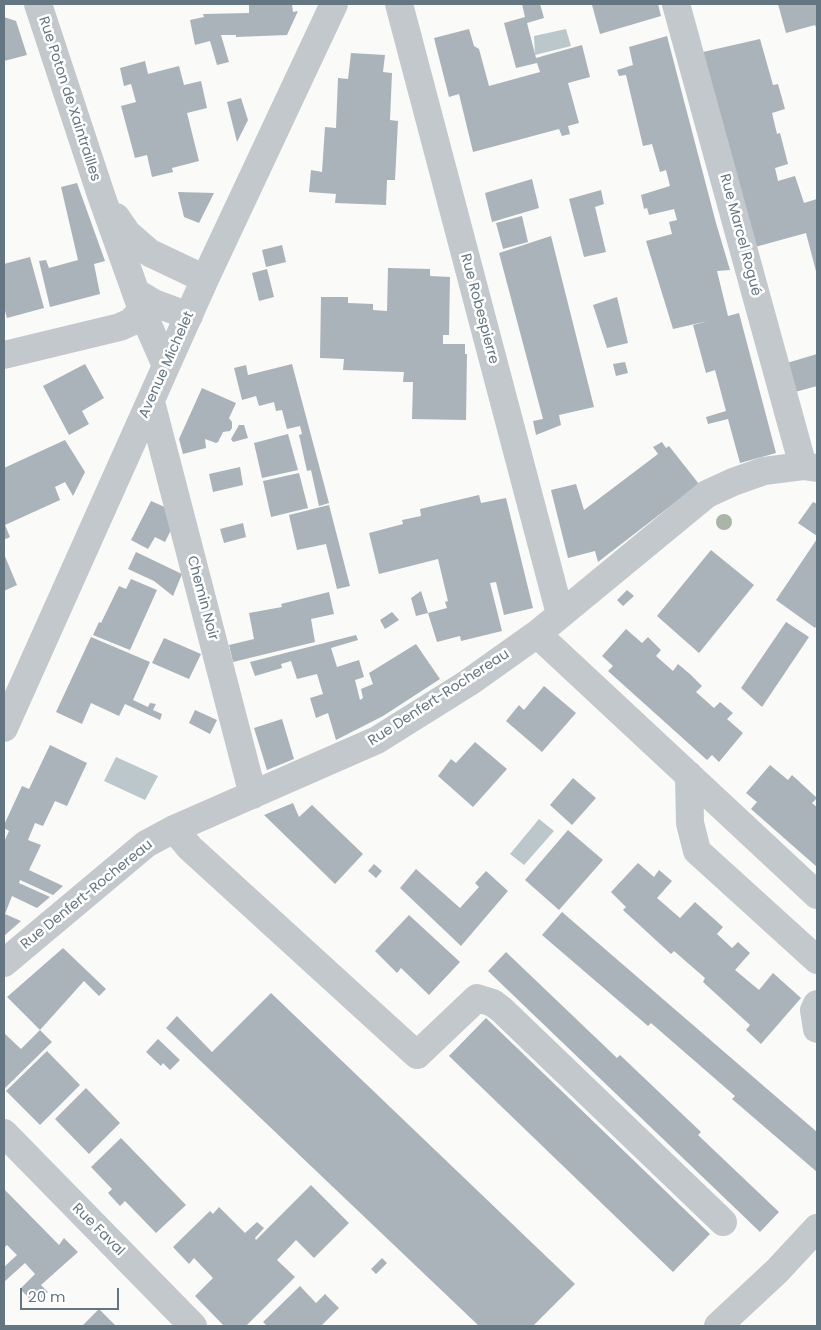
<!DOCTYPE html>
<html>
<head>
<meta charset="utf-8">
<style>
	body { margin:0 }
	#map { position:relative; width:821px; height:1330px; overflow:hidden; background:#fafaf8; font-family:Poppins,sans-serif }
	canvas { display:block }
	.frame { position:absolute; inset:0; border:5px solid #657683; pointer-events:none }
	.scale { position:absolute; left:20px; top:1288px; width:99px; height:22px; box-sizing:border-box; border:2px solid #657683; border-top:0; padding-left:6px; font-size:15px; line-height:18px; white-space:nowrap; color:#657683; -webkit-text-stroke:4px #fff; paint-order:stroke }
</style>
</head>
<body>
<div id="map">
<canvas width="821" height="1330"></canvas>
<div class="frame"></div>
<div class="scale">20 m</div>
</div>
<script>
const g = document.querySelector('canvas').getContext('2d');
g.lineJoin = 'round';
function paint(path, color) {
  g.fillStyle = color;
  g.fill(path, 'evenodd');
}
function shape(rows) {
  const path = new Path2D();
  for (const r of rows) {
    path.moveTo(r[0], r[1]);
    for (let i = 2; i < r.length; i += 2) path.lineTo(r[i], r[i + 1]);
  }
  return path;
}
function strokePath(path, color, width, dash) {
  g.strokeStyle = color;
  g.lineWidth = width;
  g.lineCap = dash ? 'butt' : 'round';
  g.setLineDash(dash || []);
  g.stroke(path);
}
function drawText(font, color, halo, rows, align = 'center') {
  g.font = font + ' Poppins,sans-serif';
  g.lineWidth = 5;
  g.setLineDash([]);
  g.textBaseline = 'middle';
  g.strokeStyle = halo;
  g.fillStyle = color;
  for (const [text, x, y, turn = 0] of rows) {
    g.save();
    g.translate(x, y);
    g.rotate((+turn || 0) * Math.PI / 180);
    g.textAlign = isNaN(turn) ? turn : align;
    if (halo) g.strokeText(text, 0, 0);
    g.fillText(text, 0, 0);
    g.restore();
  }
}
const water = shape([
	[566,29,571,46,535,55,534,36],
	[116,757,158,776,145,800,104,781],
	[539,819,554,831,524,865,510,854]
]);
const building = shape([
	[249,4,292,4,293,12,298,11,287,35,236,37,236,35,221,35,229,62,217,65,210,41,195,45,190,20,204,17,203,14,249,13],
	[522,4,540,4,544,18,527,23,536,58,582,45,590,77,568,83,579,123,568,126,570,134,562,136,559,129,473,152,459,94,449,97,434,38,469,29,474,46,479,49,489,86,540,72,537,63,516,68,504,23,525,17],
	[596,4,658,4,661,16,600,34,592,5],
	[778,4,817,4,817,30,815,25,786,33],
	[4,17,16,21,27,55,4,61],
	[667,36,716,223,730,270,717,271,728,316,739,313,776,453,740,463,728,419,708,424,706,417,726,411,715,370,706,373,693,325,708,321,673,329,646,241,672,234,669,222,677,220,674,209,649,215,647,208,644,209,641,195,670,186,666,170,660,172,652,144,643,146,626,75,619,76,617,70,633,65,629,47],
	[760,39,773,85,778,84,785,109,772,113,777,134,780,133,788,164,775,168,778,181,795,176,804,203,817,199,817,275,806,233,755,247,703,52],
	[351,53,385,55,383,72,392,73,390,120,398,121,395,180,387,180,386,205,335,203,336,194,309,192,311,170,322,172,325,127,336,128,338,78,348,79],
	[145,61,148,74,179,66,184,85,201,81,207,108,187,113,199,161,172,168,173,172,152,177,147,155,135,158,121,106,136,102,131,84,124,86,120,68],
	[241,98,248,120,237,142,227,102],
	[532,179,539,208,492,222,485,193],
	[77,183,105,261,94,264,100,294,50,307,39,261,46,260,49,268,78,260,61,187],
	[601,190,604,204,595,207,606,252,584,257,569,199],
	[178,192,214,193,199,223,184,217],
	[522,216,528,242,503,249,496,223],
	[551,236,594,407,559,415,561,425,536,435,533,421,543,419,499,253],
	[282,245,286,262,266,267,262,250],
	[30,257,44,308,7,318,4,307,4,264],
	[388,268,430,269,430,276,450,277,449,335,443,335,443,344,465,344,465,354,467,354,466,420,412,419,413,382,403,382,404,372,343,370,344,359,320,358,321,297,348,297,348,303,373,304,373,310,387,311],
	[267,269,274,297,259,301,252,273],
	[617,297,628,343,607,348,593,305],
	[817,354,817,386,795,392,787,363],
	[625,362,628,373,616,376,613,364],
	[85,364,104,398,82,411,89,424,69,435,43,386],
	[292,364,329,503,319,506,311,470,307,471,299,435,302,434,300,426,287,429,282,410,276,411,274,402,259,406,256,396,242,400,234,368,246,365,248,375],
	[202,388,236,403,229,418,232,422,232,428,230,431,223,432,218,442,216,443,205,439,206,448,183,454,179,439],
	[239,425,244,425,248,438,233,442,231,439],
	[288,434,298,470,262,478,254,443],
	[65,440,85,472,73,496,65,482,55,487,60,500,5,525,10,537,6,539,4,538,4,468],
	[662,442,666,448,669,446,699,484,598,562,595,551,568,558,551,490,576,484,584,510,658,454,653,447],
	[240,467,243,485,213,492,209,474],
	[299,473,308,508,271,517,263,481],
	[479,495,481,503,506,498,533,608,504,615,496,582,490,583,502,631,461,641,460,636,437,642,428,613,447,608,445,602,448,601,438,559,379,574,369,533,403,524,402,520,421,516,420,509],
	[151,501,167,508,174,524,165,542,155,537,148,549,131,540],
	[813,502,817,504,817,536,798,523],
	[329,505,350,586,337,589,326,544,297,550,289,515],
	[243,523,246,537,224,543,220,529],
	[817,539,817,625,815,628,776,600],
	[711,550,754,585,699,653,657,616],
	[136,552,182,574,173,596,154,581,128,569],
	[4,554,17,585,4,591],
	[131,579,157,590,130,650,93,635,99,622,101,623,119,586,126,589],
	[627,590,634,596,623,606,617,600],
	[421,591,428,613,416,616,411,598],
	[329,592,334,614,311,619,315,642,233,662,229,645,254,639,249,613,282,607,281,604],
	[392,612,399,620,385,629,380,620],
	[786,622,809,637,762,707,741,688],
	[626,629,642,643,648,637,661,650,656,656,673,671,678,664,691,675,702,686,696,692,714,708,720,702,733,713,727,719,743,733,719,762,712,755,707,760,608,671,613,666,602,656],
	[356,635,358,640,331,648,337,667,359,660,364,677,355,680,360,700,363,698,361,689,373,684,369,673,416,644,440,679,383,716,336,740,328,713,316,718,310,698,323,694,317,674,297,679,291,661,281,664,282,668,255,676,250,662],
	[91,637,150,662,133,700,148,707,150,703,156,704,153,710,162,714,160,720,125,704,119,716,91,703,82,724,56,712],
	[164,638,201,654,189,679,152,663],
	[544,686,576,713,542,752,506,721,519,705,524,710],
	[195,710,217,720,210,734,189,723],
	[282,719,294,759,267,770,254,728],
	[475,742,507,769,473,807,438,776,451,759,456,763],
	[50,745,87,763,67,806,55,801,43,826,35,823,28,840,41,845,29,870,63,886,53,895,20,880,19,883,50,897,37,908,12,896,5,914,21,921,4,936,4,842,9,831,4,828,4,825,22,786,29,789],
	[770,765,788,780,792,775,817,798,812,803,817,807,817,867,751,809,757,802,746,793],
	[573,778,596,798,572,825,550,805],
	[293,803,299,817,312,805,363,854,335,884,264,815],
	[568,830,603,860,559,910,525,880],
	[638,863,654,877,659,870,672,881,657,898,680,918,695,902,723,927,717,934,732,948,738,942,750,953,735,970,759,990,773,973,801,998,761,1044,746,1030,750,1025,703,982,705,978,674,951,671,954,623,910,626,907,611,892],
	[374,864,382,871,376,878,368,871],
	[416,869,460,908,479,887,475,883,486,871,508,891,461,946,400,888],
	[562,912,817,1132,817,1172,732,1099,735,1096,651,1023,648,1026,542,935],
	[409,915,460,962,429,995,401,968,397,973,375,951],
	[63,948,106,989,99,996,84,981,40,1030,7,997],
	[506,952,617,1058,620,1055,701,1132,698,1135,779,1212,760,1232,488,971],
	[271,993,575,1284,533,1326,479,1326,166,1028,177,1016,212,1052],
	[486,1018,710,1234,673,1272,449,1056],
	[40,1030,52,1042,4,1089,4,1033,21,1049],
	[158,1039,180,1060,170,1070,163,1063,161,1066,146,1052],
	[47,1051,80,1085,40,1125,6,1091],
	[86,1088,120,1123,89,1154,55,1119],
	[121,1138,186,1205,156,1233,125,1201,120,1206,108,1193,112,1189,91,1167],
	[311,1185,349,1223,314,1258,296,1240,277,1260,295,1277,246,1326,224,1326,195,1296,213,1278,194,1258,189,1264,173,1247,210,1211,213,1214,219,1207,245,1233,257,1222,264,1228,255,1238,256,1240],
	[4,1189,59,1245,64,1238,78,1252,41,1285,48,1292,35,1304,20,1289,35,1274,25,1263,4,1282,4,1267,17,1255,7,1245,4,1248],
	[382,1258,387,1263,376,1274,371,1269],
	[300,1286,316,1303,325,1294,339,1308,321,1326,267,1326,263,1322],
	[99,1309,116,1326,82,1326]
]);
const minor = shape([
	[38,4,101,195,145,318,166,366],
	[399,4,560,614],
	[676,4,803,466],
	[116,217,127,233,150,253,205,279],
	[137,293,154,303,189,316],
	[4,355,120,327,131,322,143,309],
	[151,402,253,795],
	[537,634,817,895],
	[4,728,205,279,334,4],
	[689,775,690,823,697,851,817,960],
	[174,829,190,848,417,1055,477,998,493,1003,502,1010,723,1222],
	[4,963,146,844,174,829,377,740,468,683,537,634,707,494,733,482,764,471,803,466,817,468],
	[817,1004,814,1010,817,1029],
	[4,1133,193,1326],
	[718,1326,777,1271,817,1228]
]);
const trees = [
	[724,522]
];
const streetNames = [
	["Rue Poton de Xaintrailles",69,99,72],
	["Rue Marcel Rogué",740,235,75],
	["Rue Robespierre",479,309,75],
	["Avenue Michelet",167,365,-66],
	["Chemin Noir",202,598,75],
	["Rue Denfert-Rochereau",439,698,-33],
	["Rue Denfert-Rochereau",87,895,-39],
	["Rue Faval",98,1230,45]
];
paint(water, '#bbc7cb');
paint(building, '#aab3b9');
strokePath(minor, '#c3c8cc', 28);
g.fillStyle = '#aab4a7';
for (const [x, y] of trees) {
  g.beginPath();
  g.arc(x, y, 8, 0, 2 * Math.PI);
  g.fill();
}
drawText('14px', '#657683', '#fff', streetNames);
</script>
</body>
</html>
